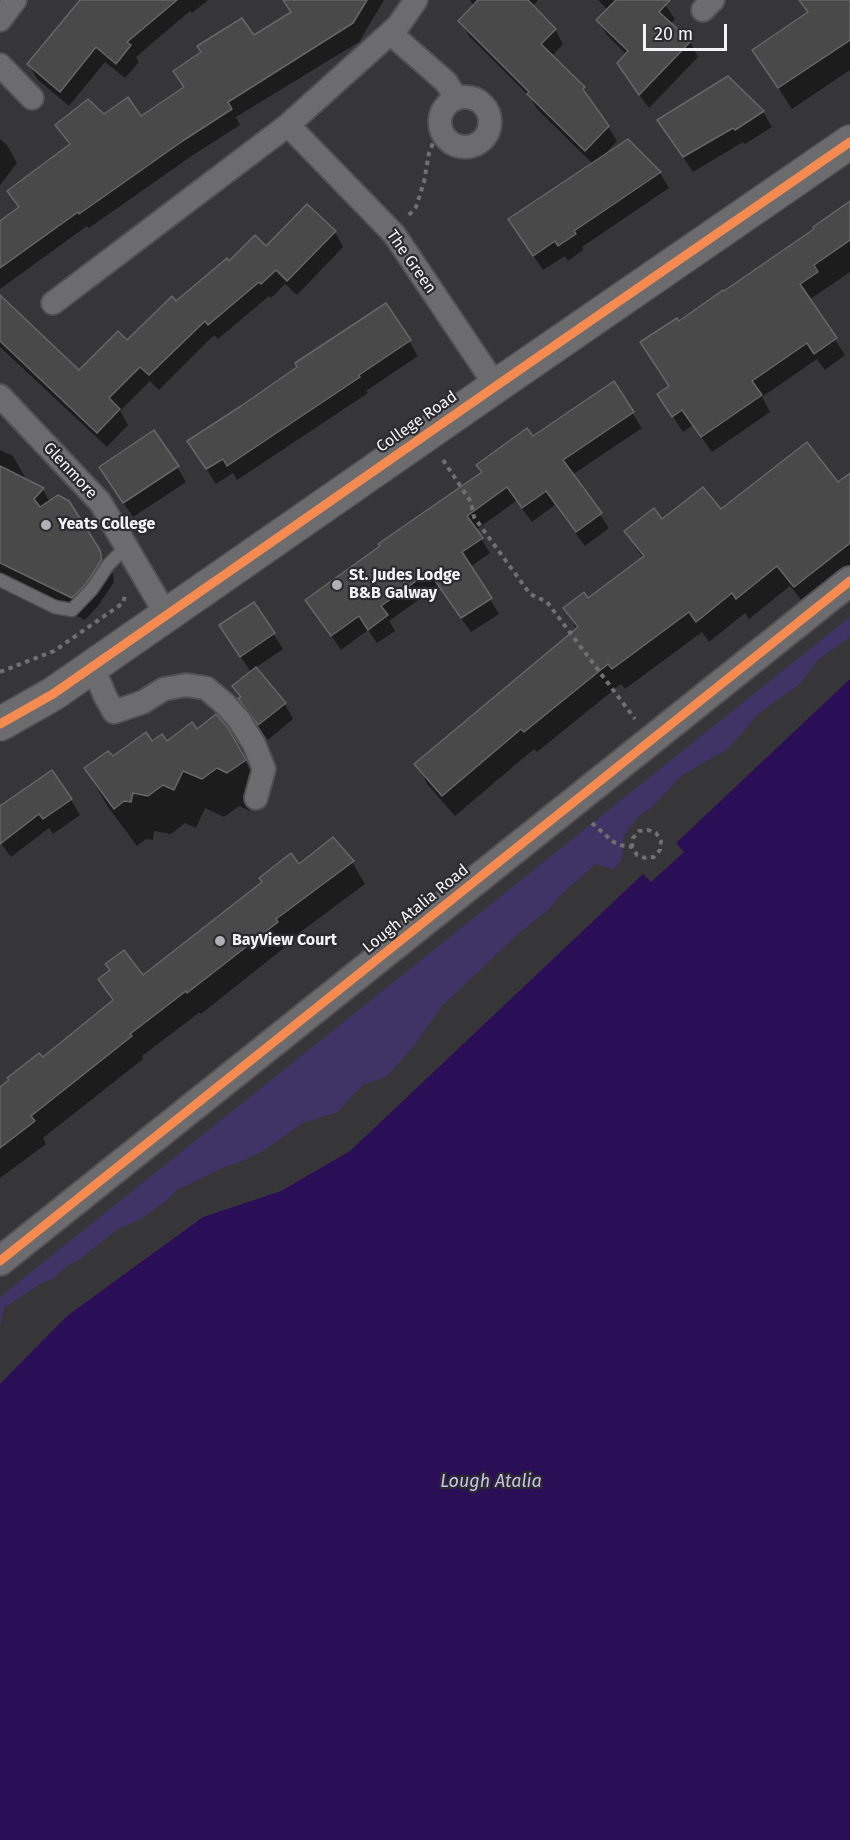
<!DOCTYPE html>
<html>
<head>
<meta charset="utf-8">
<style>
	body { margin:0 }
	#map { position:relative; width:850px; height:1840px; overflow:hidden; background:#363538; font-family:"Fira Sans",sans-serif }
	canvas { display:block }
	.scale { position:absolute; left:643px; top:24px; width:84px; height:27px; box-sizing:border-box; border:3px solid #f3f3f6; border-top:0; padding-left:8px; font-size:18px; line-height:21px; white-space:nowrap; color:#f3f3f6; -webkit-text-stroke:4px #2b2a2e; paint-order:stroke }
</style>
</head>
<body>
<div id="map">
<canvas width="850" height="1840"></canvas>
<div class="scale">20 m</div>
</div>
<script>
const g = document.querySelector('canvas').getContext('2d');
g.lineJoin = 'round';
function paint(path, color) {
  g.fillStyle = color;
  g.fill(path, 'evenodd');
}
function shape(rows) {
  const path = new Path2D();
  for (const r of rows) {
    if (r.length === 3) {
      path.moveTo(r[0] + r[2], r[1]);
      path.arc(r[0], r[1], r[2], 0, 2 * Math.PI);
      continue;
    }
    path.moveTo(r[0], r[1]);
    for (let i = 2; i < r.length; i += 2) path.lineTo(r[i], r[i + 1]);
  }
  return path;
}
function strokePath(path, color, width, dash) {
  g.strokeStyle = color;
  g.lineWidth = width;
  g.lineCap = dash ? 'butt' : 'round';
  g.setLineDash(dash || []);
  g.stroke(path);
}
function drawText(font, color, halo, rows, align = 'center') {
  g.font = font + ' "Fira Sans",sans-serif';
  g.lineWidth = 4.5;
  g.setLineDash([]);
  g.textBaseline = 'middle';
  g.strokeStyle = halo;
  g.fillStyle = color;
  for (const [text, x, y, turn = 0] of rows) {
    g.save();
    g.translate(x, y);
    g.rotate((+turn || 0) * Math.PI / 180);
    g.textAlign = isNaN(turn) ? turn : align;
    if (halo) g.strokeText(text, 0, 0);
    g.fillText(text, 0, 0);
    g.restore();
  }
}
const green = shape([
	[850,617,850,637,818,660,800,684,758,714,729,748,681,776,651,808,640,815,624,835,622,860,614,870,596,864,565,891,548,910,517,935,443,1005,415,1045,387,1076,363,1085,350,1098,338,1112,303,1123,263,1151,243,1161,225,1167,177,1190,165,1202,139,1220,118,1229,79,1260,67,1266,54,1278,40,1284,4,1308,0,1326,0,1297]
]);
const water = shape([
	[850,679,850,1840,0,1840,0,1384,67,1316,203,1217,281,1191,350,1151,643,874,651,882,684,852,676,843]
]);
const shadow = shape([
	[81,0,208,0,192,13,190,11,136,57,139,62,125,78,105,62,69,106,37,79,29,64],
	[284,0,384,0,359,42,236,117,240,125,193,155,89,228,87,226,0,289,0,224,20,208,9,191,70,146,56,126,104,116,140,118,185,88,175,71,253,37,292,13],
	[470,0,538,0,532,7,555,29,563,44,552,56,584,88,617,141,601,158,628,141,660,173,669,188,582,247,583,250,568,261,565,256,543,270,519,234,593,164,537,109,530,97,469,36,460,21,474,7],
	[598,0,662,0,675,19,670,24,690,42,698,57,649,108,627,78,627,55,607,35,598,20,608,10],
	[798,0,850,0,850,70,792,109,754,51,811,12],
	[763,112,772,127,745,144,743,142,693,172,659,121],
	[0,139,7,145,17,163,0,185],
	[850,204,850,272,809,300,845,355,825,370,817,359,762,397,770,412,712,452,693,425,683,432,659,395,670,387,679,323,724,293],
	[335,232,343,247,297,295,285,284,271,298,269,296,218,339,214,335,159,390,150,381,120,411,128,425,107,447,0,347,0,297,79,372,127,342,229,263,266,248],
	[409,341,418,356,366,391,368,393,237,480,233,473,216,484,198,456],
	[613,384,642,428,572,475,609,528,585,546,555,505,532,522,516,501,476,530,490,553,470,567,499,614,471,632,438,586,389,621,395,631,377,643,368,630,341,650,307,600,533,438],
	[0,450,13,456,26,479,25,480,43,490,50,502,99,550,113,574,114,582,98,606,85,620,0,578],
	[177,467,186,482,133,517,110,483],
	[850,479,850,573,807,607,790,586,749,619,745,613,709,642,702,632,625,689,621,684,537,752,534,749,455,816,428,785,416,764,577,630,565,608,588,600,643,559,626,532,662,521,721,511,838,485],
	[254,604,283,649,255,668,285,704,293,719,268,740,249,714,234,686,251,672,230,641],
	[227,729,267,799,250,811,239,806,224,817,205,808,196,828,185,823,171,834,154,831,153,840,146,839,137,846,108,807,86,769,152,743,167,743,197,731],
	[71,800,80,815,53,834,49,828,11,857,0,842,0,808],
	[333,839,352,862,365,884,287,942,289,944,201,1014,200,1012,142,1056,143,1059,43,1138,46,1144,0,1178,0,1089,43,1059,112,1002,100,980,143,977,299,866]
]);
const building = shape([
	[80,0,177,0,127,42,131,45,116,64,96,47,60,92,27,64,80,0],
	[283,0,367,0,353,23,228,102,232,109,184,140,79,214,78,212,0,268,0,221,19,207,7,191,70,144,55,125,88,99,104,114,128,97,141,116,184,87,173,71,201,52,197,46,242,18,254,35,291,12,283,0],
	[478,0,528,0,556,29,541,44,585,87,583,89,609,126,585,151,527,94,529,92,458,21,478,0],
	[616,0,670,0,659,12,691,41,639,95,617,63,628,51,596,20,616,0],
	[799,0,850,0,850,40,778,88,752,50,808,12,799,0],
	[728,76,764,111,735,130,733,128,683,157,657,120,728,76],
	[628,139,661,172,574,231,576,234,558,246,555,241,533,256,508,219,628,139],
	[850,201,850,240,814,265,818,272,800,284,837,338,814,354,807,343,752,381,762,395,701,437,682,410,672,417,657,394,669,386,640,342,677,318,679,321,723,290,724,291,814,229,813,227,850,201],
	[307,204,336,231,287,281,276,270,261,284,259,282,208,325,205,321,149,375,140,367,109,398,120,409,97,433,0,341,0,295,79,370,118,331,127,340,172,296,176,301,227,258,229,261,255,235,266,246,307,204],
	[386,303,411,340,359,375,360,377,227,466,223,459,206,469,187,441,241,406,297,367,295,363,386,303],
	[614,381,634,412,563,460,602,513,576,532,546,491,522,508,507,487,467,516,483,538,462,552,492,598,461,618,429,572,381,606,388,615,368,630,359,616,331,636,305,600,380,546,378,544,482,472,476,465,527,428,533,436,614,381],
	[154,430,179,466,123,503,99,467,154,430],
	[807,442,838,482,850,473,850,543,794,587,777,566,736,599,732,593,696,622,689,612,612,669,608,664,524,732,521,729,442,796,414,764,578,627,563,608,584,592,588,598,644,556,624,531,654,508,662,519,703,487,721,509,807,442],
	[0,466,44,488,34,499,40,507,58,495,69,501,100,550,102,559,86,584,72,598,0,563,0,466],
	[254,602,275,633,240,657,219,625,254,602],
	[256,667,286,703,258,725,238,698,241,697,232,686,256,667],
	[216,714,228,728,246,760,227,773,217,768,202,779,183,771,174,790,163,785,148,796,133,793,131,802,124,801,114,809,84,768,108,751,113,756,146,732,152,741,162,734,167,741,192,722,197,729,216,714],
	[52,770,72,799,43,819,39,814,0,844,0,806,52,770],
	[333,837,354,861,276,919,278,922,187,993,186,991,130,1034,132,1036,31,1116,35,1121,0,1148,0,1087,9,1080,7,1078,39,1053,43,1057,113,1000,98,979,110,970,105,964,124,950,143,975,262,882,259,878,291,853,299,864,333,837]
]);
const path = shape([
	[409,215,416,207,424,182,429,153,440,126],
	[443,460,471,502,474,517,530,594,547,602,635,719],
	[0,672,54,651,123,603,125,596],
	[592,823,612,841,619,845,632,847,637,855,645,858,654,857,660,850,661,841,656,833,648,830,639,831,633,838,632,847]
]);
const service = shape([
	[0,580,55,607,72,610,92,589,108,565,126,547]
]);
const minor = shape([
	[703,10,713,0],
	[0,20,15,0],
	[390,33,446,82,456,98],
	[0,65,32,98],
	[465,122,25],
	[288,125,394,234,496,386],
	[53,303,288,125,398,26,416,0],
	[0,396,100,502,167,616],
	[93,667,105,696,114,712,143,702,164,689,186,685,206,688,225,704,239,720,254,744,264,769,256,798]
]);
const tertiary = shape([
	[0,1261,850,581]
]);
const secondary = shape([
	[0,724,53,694,496,386,850,142]
]);
const cycleway = shape([
	[0,724,53,694,496,386,850,142],
	[0,1261,850,581]
]);
const markers = [
	[46,525,6,"#b1b0b4"],
	[337,585,6,"#b1b0b4"],
	[220,941,6,"#b1b0b4"]
];
const streetNames = [
	["The Green",411,262,55],
	["College Road",417,422,-35],
	["Glenmore",70,471,47],
	["Lough Atalia Road",416,909,-39]
];
const poiNames = [
	["Yeats College",58,525],
	["St. Judes Lodge",349,576],
	["B&B Galway",349,594],
	["BayView Court",232,941]
];
const waterNames = [
	["Lough Atalia",491,1482]
];
paint(green, '#403365');
paint(water, '#2b0f56');
paint(shadow, '#0007');
paint(building, '#494949');
strokePath(building, '#676667', 1.5);
strokePath(service, '#515153', 15);
strokePath(minor, '#515153', 26);
strokePath(tertiary, '#515153', 32);
strokePath(secondary, '#515153', 36);
strokePath(path, '#707071', 4, [4.5, 4.5]);
strokePath(service, '#6c6c6e', 12);
strokePath(minor, '#6c6c6e', 22);
strokePath(tertiary, '#6c6c6e', 28);
strokePath(secondary, '#6c6c6e', 33);
strokePath(cycleway, '#f68b52', 9);
for (const [x, y, r, color] of markers) {
  const dot = new Path2D();
  dot.arc(x, y, r, 0, 2 * Math.PI);
  g.fillStyle = color;
  g.fill(dot);
  strokePath(dot, '#2b2a2e', 2);
}
drawText('16px', '#f3f3f6', '#2b2a2e', streetNames);
drawText('bold 16px', '#f3f3f6', '#2b2a2e', poiNames, 'left');
drawText('italic 18px', '#c9c1ed', '#2b2a2e', waterNames);
</script>
</body>
</html>
